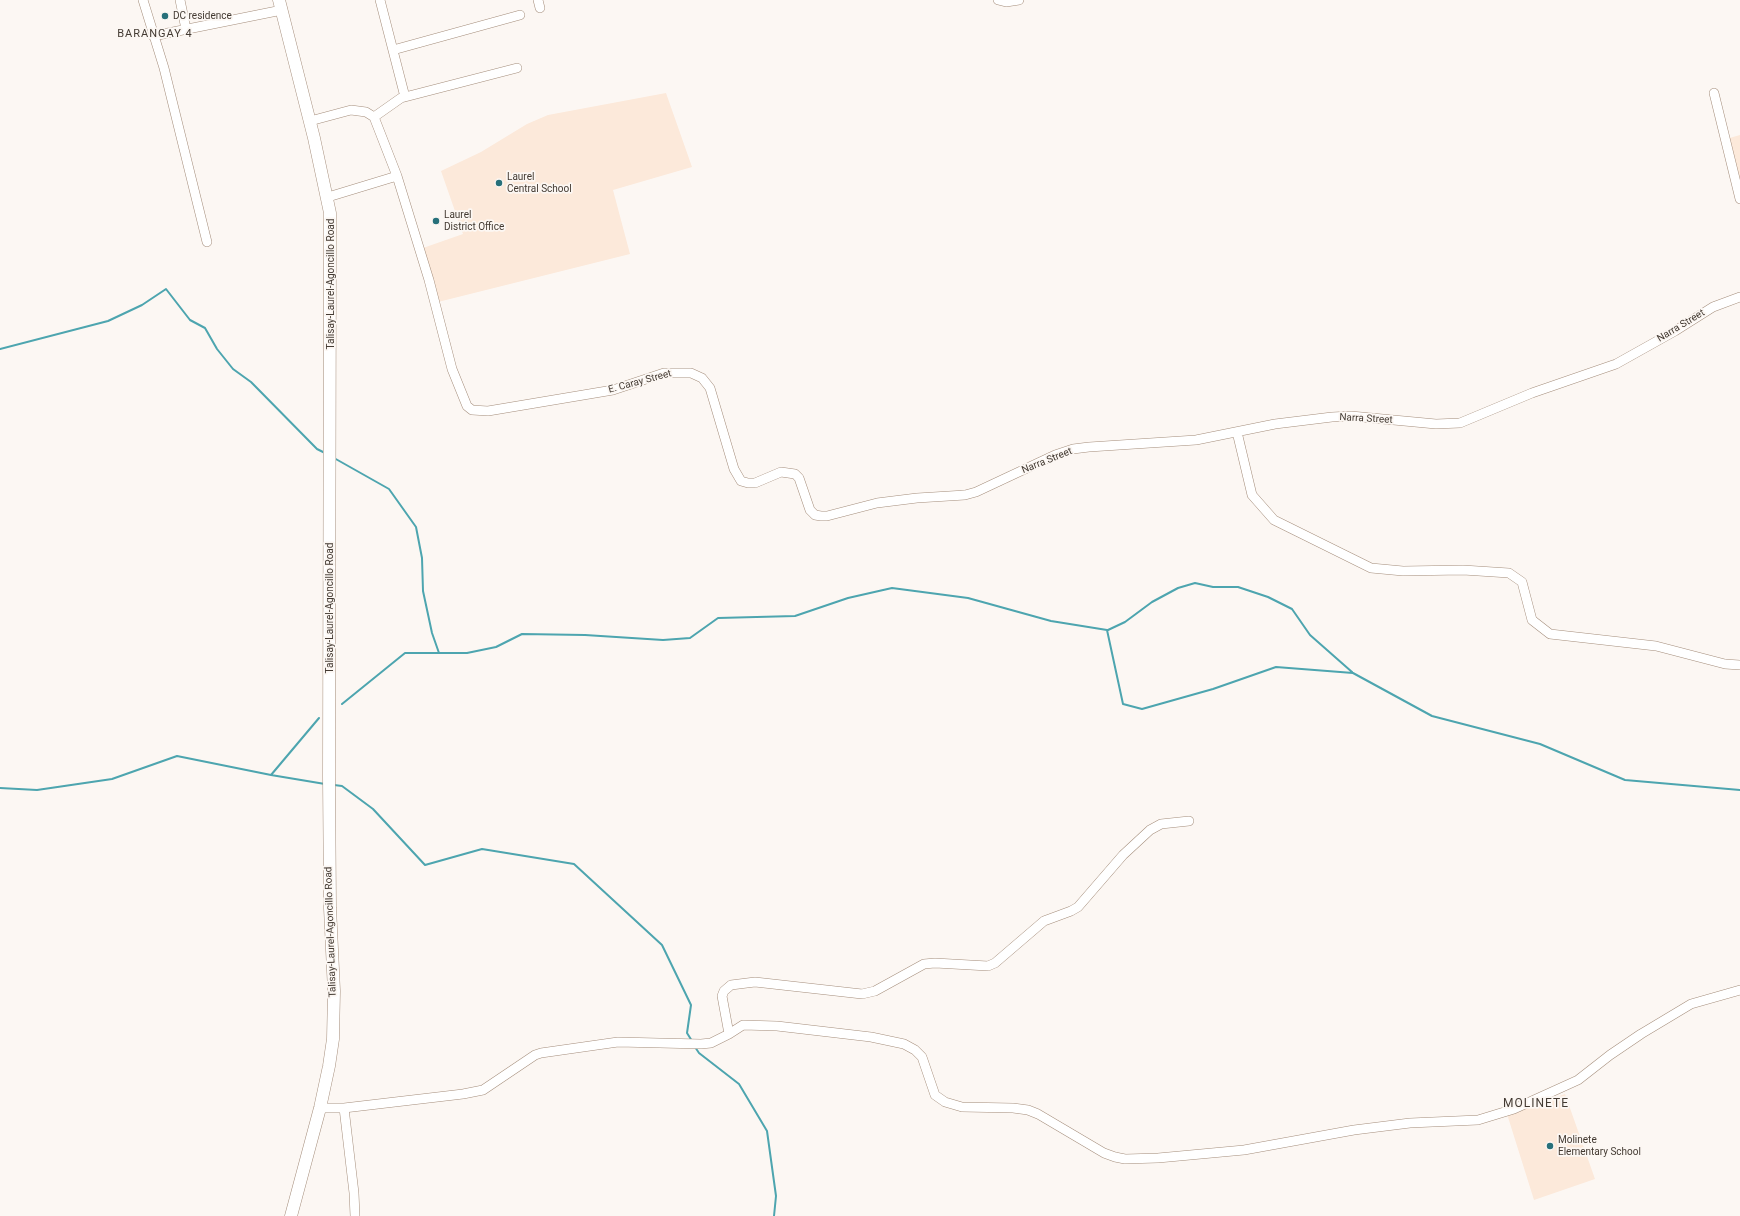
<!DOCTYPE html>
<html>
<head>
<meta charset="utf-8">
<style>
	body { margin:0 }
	canvas { display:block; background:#fcf7f3 }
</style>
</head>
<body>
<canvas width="1740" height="1216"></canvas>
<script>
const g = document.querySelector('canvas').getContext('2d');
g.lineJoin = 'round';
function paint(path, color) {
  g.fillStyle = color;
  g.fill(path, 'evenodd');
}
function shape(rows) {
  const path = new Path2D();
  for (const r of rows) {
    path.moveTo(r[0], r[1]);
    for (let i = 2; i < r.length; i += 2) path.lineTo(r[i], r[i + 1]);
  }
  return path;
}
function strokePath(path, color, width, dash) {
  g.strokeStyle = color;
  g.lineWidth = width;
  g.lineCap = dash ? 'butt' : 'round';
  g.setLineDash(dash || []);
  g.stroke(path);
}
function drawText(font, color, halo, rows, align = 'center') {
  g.font = font + ' Roboto,sans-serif';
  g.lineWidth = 3.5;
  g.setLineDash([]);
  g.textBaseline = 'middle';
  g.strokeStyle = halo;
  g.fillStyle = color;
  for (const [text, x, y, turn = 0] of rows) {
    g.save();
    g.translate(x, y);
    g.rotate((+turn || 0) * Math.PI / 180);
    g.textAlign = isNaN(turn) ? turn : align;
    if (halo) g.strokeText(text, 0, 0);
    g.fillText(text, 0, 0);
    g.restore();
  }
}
const built = shape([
	[666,93,692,167,613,190,630,254,438,302,423,248,463,234,441,171,481,152,527,124,548,115],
	[1740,135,1740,192,1726,139],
	[1565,1094,1595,1179,1534,1200,1507,1114]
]);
const stream = shape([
	[0,349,108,321,142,305,166,289,190,320,205,328,217,349,233,369,251,382,317,449,325,453],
	[334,458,389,489,416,527,422,558,423,591,432,633,439,653],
	[1108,630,1125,622,1152,602,1178,588,1195,583,1213,587,1238,587,1268,597,1292,609,1310,635,1352,672],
	[342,704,405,653,467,653,496,647,522,634,585,635,663,640,690,638,718,618,795,616,848,598,892,588,968,598,1051,621,1107,630,1123,704,1142,709,1213,689,1276,667,1353,673,1432,716,1540,744,1625,780,1740,790],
	[271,775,319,718],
	[334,785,342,786,373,809,425,865,482,849,574,864,662,945,691,1005,687,1033,692,1041],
	[0,788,37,790,112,779,177,756,271,775,325,784],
	[695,1047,699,1053,739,1084,767,1131,776,1196,774,1216]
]);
const minor = shape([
	[143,0,164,68,207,242],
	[180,0,186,29],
	[380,0,405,97],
	[538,0,540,8],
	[998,0,1006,2,1019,0],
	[153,36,282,10],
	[393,50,520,15],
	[1714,93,1740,199],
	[374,117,401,98,517,68],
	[310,121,351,110,366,112,374,117,397,176,429,280,452,369,467,406,472,410,488,411,613,390,664,373,691,373,702,378,710,388,734,469,741,481,748,483,755,483,781,472,795,474,799,478,810,510,815,515,821,516,827,516,877,503,917,498,965,495,976,492,1055,455,1073,449,1089,447,1196,440,1275,424,1332,417,1351,416,1436,424,1460,423,1532,393,1616,364,1675,331,1713,307,1740,297],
	[328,197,397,176],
	[1237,432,1252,495,1274,520,1371,568,1403,571,1463,570,1509,573,1522,582,1532,620,1550,634,1656,646,1725,664,1740,665],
	[729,1034,722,996,724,991,731,985,755,982,862,994,875,991,924,964,935,963,988,966,995,963,1044,921,1071,911,1078,907,1123,855,1150,830,1161,824,1189,821],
	[320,1108,344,1108,463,1094,483,1090,535,1055,541,1053,618,1042,701,1044,711,1043,729,1034,743,1025,777,1026,871,1037,904,1044,915,1050,922,1057,935,1095,945,1102,962,1107,1013,1108,1028,1110,1038,1114,1104,1153,1115,1157,1125,1159,1158,1158,1244,1150,1354,1130,1410,1123,1478,1120,1514,1109,1578,1080,1610,1055,1641,1034,1691,1004,1740,990],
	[344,1108,354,1193,355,1216]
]);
const major = shape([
	[279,0,314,138,330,213,329,776,330,908,334,991,333,1039,329,1066,320,1108,291,1216]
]);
const markers = [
	[165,16,4,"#27707a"],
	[499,183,4,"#27707a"],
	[436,221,4,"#27707a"],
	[1550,1146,4,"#27707a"]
];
const poiNames = [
	["DC residence",173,16],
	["Laurel",507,177],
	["Central School",507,189],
	["Laurel",444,215],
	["District Office",444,227],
	["Molinete",1558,1140],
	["Elementary School",1558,1152]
];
const streetNames = [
	["Talisay-Laurel-Agoncillo Road",331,284,-90],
	["Narra Street",1681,326,-31],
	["E. Caray Street",640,382,-15],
	["Narra Street",1366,419,3],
	["Narra Street",1047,461,-22],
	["Talisay-Laurel-Agoncillo Road",330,608,-90],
	["Talisay-Laurel-Agoncillo Road",331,932,-92]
];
const neighbourhoodNames = [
	["BARANGAY 4",155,34]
];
const quarterNames = [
	["MOLINETE",1536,1104]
];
paint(built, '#fce9da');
strokePath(stream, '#4da5af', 2);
strokePath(minor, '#a58e7c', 10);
strokePath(major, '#a58e7c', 13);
strokePath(minor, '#fff', 9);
strokePath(major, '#fff', 12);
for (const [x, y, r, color] of markers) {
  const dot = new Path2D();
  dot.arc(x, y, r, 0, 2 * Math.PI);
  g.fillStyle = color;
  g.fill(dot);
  strokePath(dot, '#fcf7f3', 1.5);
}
drawText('10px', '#433a32', '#fcf7f3', poiNames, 'left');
drawText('10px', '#433a32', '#fcf7f3', streetNames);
g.letterSpacing = '1px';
drawText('11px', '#433a32', '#fcf7f3', neighbourhoodNames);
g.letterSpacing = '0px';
g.letterSpacing = '1px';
drawText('12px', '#433a32', '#fcf7f3', quarterNames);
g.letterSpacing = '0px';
</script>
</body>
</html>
